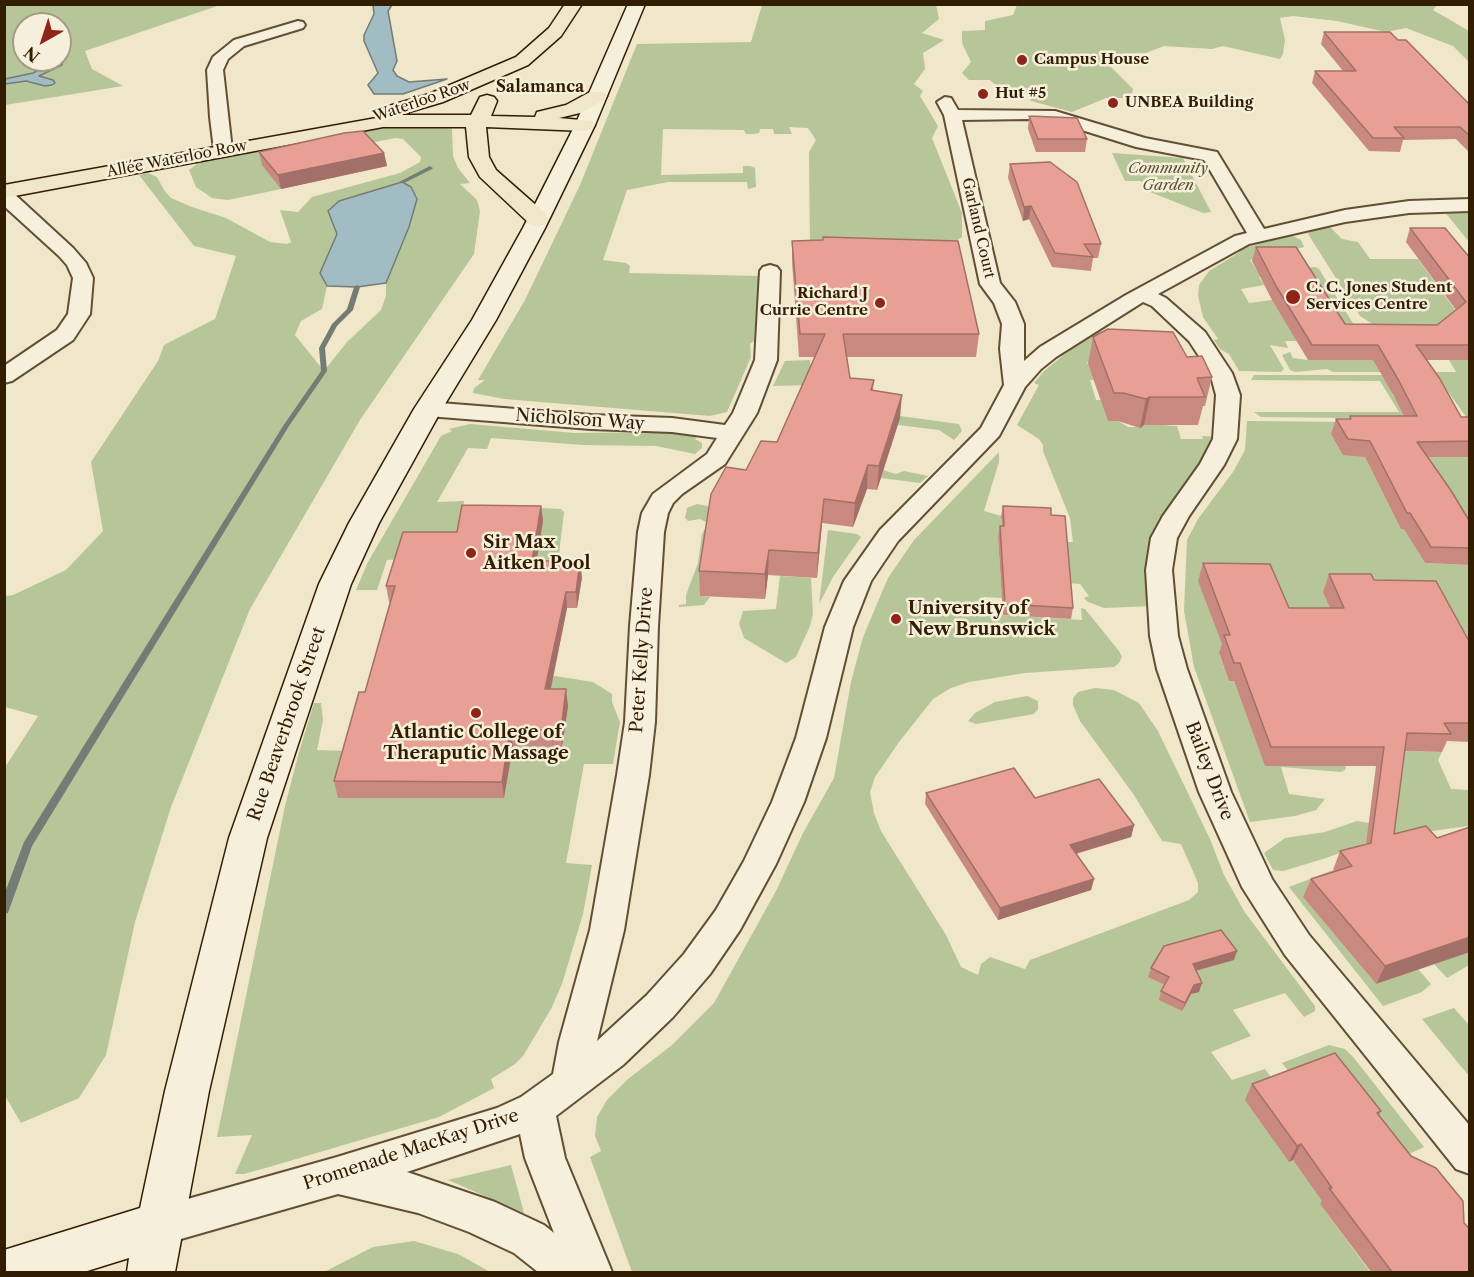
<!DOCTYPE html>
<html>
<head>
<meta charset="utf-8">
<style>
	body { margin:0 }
	#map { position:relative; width:1474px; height:1277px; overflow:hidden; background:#f0e6c9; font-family:"Libre Caslon Text",serif }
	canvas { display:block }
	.frame { position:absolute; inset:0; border:6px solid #331d01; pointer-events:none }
	.north { position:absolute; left:12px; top:12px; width:60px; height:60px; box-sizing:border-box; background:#f5efdc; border:2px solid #a79b84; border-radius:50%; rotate:219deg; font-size:16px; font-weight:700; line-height:24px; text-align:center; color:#331d01 }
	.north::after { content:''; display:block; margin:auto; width:21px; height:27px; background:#8f2418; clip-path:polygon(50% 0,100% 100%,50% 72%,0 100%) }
</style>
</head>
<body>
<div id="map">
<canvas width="1474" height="1277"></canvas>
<div class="frame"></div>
<div class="north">N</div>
</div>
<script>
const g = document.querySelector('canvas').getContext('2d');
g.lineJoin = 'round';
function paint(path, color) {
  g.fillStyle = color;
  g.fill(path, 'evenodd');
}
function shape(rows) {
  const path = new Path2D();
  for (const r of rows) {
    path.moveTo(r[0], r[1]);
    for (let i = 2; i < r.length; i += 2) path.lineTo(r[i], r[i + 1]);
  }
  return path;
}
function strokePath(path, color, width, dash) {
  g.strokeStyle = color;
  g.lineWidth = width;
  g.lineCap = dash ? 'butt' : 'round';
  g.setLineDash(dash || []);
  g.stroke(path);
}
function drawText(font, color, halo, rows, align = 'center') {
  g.font = font + ' "Libre Caslon Text",serif';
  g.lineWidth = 5;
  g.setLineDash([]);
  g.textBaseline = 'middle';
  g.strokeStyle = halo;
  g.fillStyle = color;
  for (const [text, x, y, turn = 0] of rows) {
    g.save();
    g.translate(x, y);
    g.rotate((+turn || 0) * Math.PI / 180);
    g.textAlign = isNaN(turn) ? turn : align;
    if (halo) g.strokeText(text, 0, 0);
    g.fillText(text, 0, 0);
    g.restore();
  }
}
const green = shape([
	[5,5,220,5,85,51,92,69,123,86,5,105],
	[24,24,60,24,60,60,24,60],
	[762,5,936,5,939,19,922,33,944,40,923,53,925,69,914,84,923,91,920,96,938,126,932,138,962,213,962,237,956,241,810,248,809,152,816,140,808,128,789,127,792,134,774,134,773,129,760,129,759,133,753,134,746,134,744,130,663,129,661,175,743,173,743,166,750,166,755,168,756,187,748,189,747,182,668,182,627,190,603,260,626,263,630,266,629,273,759,276,754,341,750,344,751,357,727,412,710,416,504,399,473,393,474,388,485,380,478,380,525,300,580,185,637,44,751,42],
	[1017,5,1437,5,1433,10,1469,31,1469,62,1453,46,1406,28,1386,32,1337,21,1293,16,1280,18,1285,40,1283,54,1280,59,1223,46,1212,49,1164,46,1146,53,1119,54,1109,65,1133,89,1131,98,1106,98,1072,112,1031,101,1024,88,999,88,990,80,969,80,962,73,971,62,962,43,962,31,985,30,985,21,1013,15],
	[410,125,451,126,452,130,453,156,458,168,470,183,460,184,477,200,480,211,474,254,360,420,250,609,171,807,135,922,106,1055,79,1098,21,1123,4,1094,4,769,38,716,5,707,5,596,13,595,66,570,103,531,91,462,158,361,164,345,215,319,236,256,194,246,139,175,148,173,157,177,164,190,171,198,192,207,226,218,270,242,287,244,291,242,280,210,298,212,312,197,400,173,420,162,421,157,403,139,396,138,348,147,281,189,228,200,212,198,196,187,189,170,202,160,370,129],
	[411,187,417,199,409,227,386,283,386,296,381,310,347,342,324,371,295,335,301,321,322,309,327,286,324,282,337,234,334,226],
	[1112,153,1183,158,1211,212,1203,213,1145,190,1141,181,1125,181],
	[1469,205,1469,242,1440,206],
	[1329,226,1342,239,1358,242,1370,259,1418,259,1469,329,1377,327,1360,316,1308,234,1310,231],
	[1291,235,1301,240,1304,247,1250,260,1261,277,1259,277,1264,285,1241,289,1249,303,1272,300,1298,341,1285,341,1288,348,1270,345,1284,369,1281,372,1239,371,1229,354,1220,349,1214,340,1218,339,1203,317,1198,296,1199,285,1209,271,1240,252,1237,250],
	[1315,267,1319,269,1354,325,1331,324,1296,268],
	[1098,331,1106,332,1097,362,1087,362,1094,380,1090,380,1096,400,1101,400,1108,421,1118,421,1128,427,1140,427,1146,424,1177,426,1181,439,1203,439,1202,436,1220,437,1164,514,1155,537,1151,606,1104,608,1088,602,1084,598,1089,596,1080,584,1067,583,1060,542,1073,542,1070,518,1043,451,1043,445,1039,439,1017,425,1039,385,1034,383,1044,371,1086,337],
	[1290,352,1293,358,1308,360,1400,360,1395,372,1333,372,1327,369,1295,372,1290,370,1282,355],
	[810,360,813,385,773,386,785,361],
	[1449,360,1469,360,1469,421,1434,372,1456,372],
	[1254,375,1417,375,1392,393,1395,398,1438,419,1261,417,1254,412,1399,412,1380,381,1251,380],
	[900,416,959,424,962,431,954,440,939,430,898,425],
	[1247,421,1448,423,1358,455,1365,457,1401,528,1405,529,1425,563,1469,565,1469,675,1338,626,1219,654,1229,681,1234,681,1265,765,1346,766,1345,770,1341,772,1281,767,1289,794,1325,799,1316,810,1295,816,1250,822,1194,667,1184,611,1187,540,1198,519,1233,472,1245,450],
	[470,424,575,433,664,432,697,436,695,439,702,443,702,448,695,454,656,446,583,445,491,438,487,449,468,448,437,502,464,501,462,515,542,508,561,509,564,512,558,563,401,559,387,560,377,590,356,590,368,562,441,436,452,431,449,429],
	[999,452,999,462,984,511,1001,516,1003,537,998,537,1002,598,984,597,985,614,1082,620,1081,608,1085,609,1119,651,1122,657,1119,663,1114,667,1025,673,969,682,951,688,933,699,899,742,875,777,870,792,874,813,881,831,946,935,961,967,978,975,981,964,990,957,1025,969,1030,960,1189,900,1198,892,1198,883,1181,844,1162,841,1134,795,1080,721,1073,705,1073,698,1078,692,1095,688,1114,690,1139,703,1158,731,1210,839,1224,875,1244,911,1315,1006,1315,1011,1304,1017,1285,993,1233,1010,1251,1036,1211,1052,1232,1080,1265,1069,1278,1087,1289,1162,1293,1160,1324,1203,1321,1205,1326,1212,1370,1272,632,1272,590,1157,601,1151,595,1136,597,1117,607,1100,628,1079,672,1045,714,1003,776,891,803,833,834,778,851,682,863,637,888,578,914,540],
	[1404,457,1469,457,1469,525],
	[883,470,896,474,904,471,928,476,920,483,881,478],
	[697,504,717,508,700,596,710,597,704,605,679,607,679,605,686,604,686,595,698,563,702,534,708,523,700,519,688,521,685,518,687,508],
	[828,530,857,534,861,537,833,577,819,604],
	[780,576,811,578,813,614,810,626,796,657,786,663,744,638,739,624,743,611,776,609],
	[555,676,593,682,612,694,612,702,620,722,613,764,584,764,566,863,592,865,583,914,562,984,551,1009,523,1056,515,1064,491,1079,494,1088,439,1117,269,1167,244,1174,235,1174,252,1135,217,1137,285,806,299,752,314,703,321,703,323,720,317,750,351,751,504,798,513,746,563,746,548,706,551,677],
	[1027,696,1038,701,1038,709,1034,714,976,724,968,721,975,713,995,702],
	[1399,751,1442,752,1438,760,1451,789,1469,790,1469,826,1388,837],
	[1357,821,1369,823,1369,842,1326,858,1283,871,1273,870,1264,853,1285,838,1325,832],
	[1333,870,1344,884,1304,898,1376,984,1418,969,1431,984,1422,992,1383,1006,1289,887],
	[1469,952,1469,965,1447,978,1434,964],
	[1454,1008,1469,1025,1469,1076,1422,1019],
	[1329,1045,1345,1049,1354,1058,1424,1147,1403,1157,1296,1081,1282,1063],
	[511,1165,524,1213,448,1180],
	[414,1241,458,1254,490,1272,324,1272,373,1247]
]);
const water = shape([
	[373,5,392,5,388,11,397,61,393,70,397,76,409,82,447,79,403,94,374,94,368,85,378,73,364,41,364,35,374,14,373,5],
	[60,56,64,58,62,65,39,76,53,80,55,83,52,85,45,86,26,81,5,84,5,79,33,73,46,66,46,60,60,60,60,56],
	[402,182,411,187,417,199,409,227,386,283,357,287,327,286,320,273,337,234,328,211,339,201,402,182]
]);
const stream = shape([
	[430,166,433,168,432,169,404,183,399,182,430,166],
	[357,285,360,287,353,310,337,326,325,348,327,371,289,426,32,846,9,910,8,913,4,914,4,895,24,842,283,426,321,371,319,348,332,324,347,309,354,287,357,285]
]);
const street = shape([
	[298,21,303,22,305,25,303,28,244,46,228,59,223,70,232,150,229,154,223,155,217,154,214,150,210,117,207,70,213,57,234,40,298,21],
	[945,97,951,98,958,110,1055,111,1145,138,1217,152,1264,229,1345,210,1409,201,1470,199,1470,211,1409,213,1345,222,1249,244,1158,294,1166,298,1205,332,1232,373,1240,395,1237,439,1224,465,1189,516,1177,538,1172,570,1178,636,1187,669,1231,792,1272,879,1309,935,1470,1126,1470,1174,1456,1169,1285,955,1242,887,1199,792,1157,669,1150,636,1146,570,1151,538,1163,516,1200,464,1213,439,1216,395,1210,373,1189,341,1152,306,1143,302,1056,357,1041,369,1025,387,999,436,898,541,871,581,853,627,826,738,804,802,776,864,740,930,710,974,673,1017,623,1065,556,1116,565,1158,612,1272,538,1272,514,1253,469,1232,418,1213,338,1194,160,1245,145,1239,139,1225,145,1211,337,1157,497,1108,521,1097,553,1074,559,1042,590,930,617,775,625,722,630,626,638,532,642,513,653,494,707,454,717,438,672,432,591,429,428,416,420,414,416,409,420,404,428,402,591,415,672,418,725,425,733,413,755,360,760,271,763,267,770,265,777,267,780,271,777,360,757,413,725,464,682,494,673,503,668,513,664,532,658,626,655,722,649,775,624,930,597,1041,647,995,684,954,716,910,744,861,772,802,796,738,825,627,844,581,880,530,981,428,1004,385,1000,349,1002,324,994,303,980,284,944,115,937,102,945,97],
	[1029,119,1053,121,1136,147,1204,160,1247,233,1235,236,1126,295,1040,347,1024,361,1024,324,1015,302,1000,283,962,120,1029,119],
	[520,1134,525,1158,554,1233,544,1225,495,1202,407,1172,520,1134],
	[4,190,11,191,73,248,86,263,93,278,90,314,73,340,12,381,4,383,4,366,57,330,68,314,73,278,67,265,59,256,4,206,4,190]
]);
const secondary = shape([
	[628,4,645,4,595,125,545,228,496,320,442,409,379,523,351,584,267,838,209,1091,175,1272,127,1272,129,1258,84,1272,4,1272,4,1250,140,1208,165,1091,229,838,319,584,349,523,414,409,472,320,523,228,575,125,628,4]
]);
const primary = shape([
	[565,4,582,4,561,36,528,65,443,102,399,115,471,115,480,97,487,95,494,97,497,101,491,116,535,117,537,112,566,105,590,92,604,92,607,96,604,100,580,113,559,118,592,121,595,125,592,129,585,131,486,127,489,157,496,170,546,214,549,219,546,224,538,226,530,224,480,177,469,157,466,127,383,127,4,198,4,185,393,115,386,110,389,106,429,94,516,57,549,28,565,4]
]);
const wall = shape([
	[1324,32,1470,105,1470,151,1468,151,1456,139,1403,140,1400,152,1369,151,1312,83,1315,71,1343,71,1321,44],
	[1029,116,1087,139,1085,152,1036,152,1028,129],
	[259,152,384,153,387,166,281,189,262,165],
	[1010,164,1101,244,1098,258,1093,258,1091,271,1052,267,1029,219,1023,221,1008,178],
	[1410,228,1470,258,1470,360,1426,360,1461,417,1470,417,1470,457,1428,457,1470,522,1470,565,1425,563,1404,529,1401,529,1365,457,1343,455,1331,434,1336,419,1349,419,1350,416,1404,416,1394,396,1373,360,1308,360,1272,300,1252,261,1256,247,1345,324,1437,325,1456,310,1406,242],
	[792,241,979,334,976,357,847,357,850,378,874,380,873,390,900,418,877,490,867,489,853,527,822,523,817,578,768,575,765,599,700,596,699,571,746,470,777,442,815,357,799,357,792,262],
	[1093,337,1187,357,1212,377,1205,406,1203,406,1198,425,1144,425,1140,428,1118,421,1108,421,1088,364],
	[541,506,543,521,536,561,582,577,577,608,567,608,551,689,568,706,562,747,513,746,504,798,338,798,334,781,365,692,390,602,389,602,386,586],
	[1003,506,1051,515,1073,608,1071,619,1003,615,998,537,1000,526,1002,526,1001,516],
	[1203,563,1289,608,1330,608,1323,592,1329,574,1374,580,1470,643,1470,742,1447,741,1442,752,1405,751,1394,834,1437,838,1470,827,1376,984,1303,897,1311,879,1334,871,1333,870,1340,851,1366,844,1376,766,1265,766,1234,681,1229,681,1219,653,1222,644,1198,581],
	[926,793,1035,798,1134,825,1131,837,1076,854,1094,879,1091,890,998,920,925,804],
	[1234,960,1196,971,1199,992,1191,994,1182,1011,1159,1000,1161,991,1165,985,1148,977,1151,968],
	[1252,1084,1381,1111,1379,1115,1464,1223,1470,1272,1371,1272,1320,1204,1322,1201,1293,1160,1289,1162,1245,1100]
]);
const shadedWall = shape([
	[384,153,387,166,281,189,278,175],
	[1031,206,1029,219,1023,221,1024,207],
	[902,395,900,418,877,490,879,466],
	[1150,397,1144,425,1140,428,1146,399],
	[868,465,867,489,853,527,855,503],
	[824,499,822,523,817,578,818,553],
	[541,506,543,521,534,577,532,561],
	[769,550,768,575,765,599,765,574],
	[580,561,582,577,577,608,576,592],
	[566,592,567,608,547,706,545,689],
	[566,689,568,706,562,747,561,730],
	[510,730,513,746,504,798,502,782],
	[1134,825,1131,837,1067,856,1070,845],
	[1094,879,1091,890,998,920,1000,908],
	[1470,937,1470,952,1376,984,1385,966],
	[1237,951,1234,960,1190,972,1193,964],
	[1202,983,1199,992,1191,994,1182,1011,1185,1003,1194,985],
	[1301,1144,1293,1160,1289,1162,1297,1146]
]);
const building = shape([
	[1324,32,1390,32,1398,40,1406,40,1470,105,1470,136,1460,127,1394,127,1404,138,1373,138,1315,71,1356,71,1324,32],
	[1029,116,1077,118,1087,139,1038,139,1029,116],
	[363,131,384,153,278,175,259,152,344,133,363,131],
	[1050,162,1077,182,1101,244,1084,244,1093,257,1055,253,1031,206,1024,207,1010,164,1050,162],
	[1410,228,1445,228,1470,258,1470,345,1416,345,1440,379,1461,417,1470,417,1470,441,1417,442,1450,489,1470,522,1470,548,1431,547,1410,513,1407,513,1370,441,1348,439,1336,419,1351,419,1350,416,1417,416,1399,381,1378,345,1312,345,1276,286,1256,247,1296,247,1345,324,1437,325,1466,302,1410,228],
	[823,237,958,241,979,334,843,334,850,378,874,380,871,390,902,395,879,466,868,465,855,503,824,499,818,553,769,550,765,574,699,571,711,494,726,467,746,470,761,441,777,442,825,334,800,334,792,241,823,240,823,237],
	[1108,329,1173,332,1187,357,1202,356,1212,377,1197,378,1205,397,1150,397,1146,399,1123,393,1114,393,1093,337,1108,329],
	[462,505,541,506,532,561,580,561,576,592,566,592,545,689,566,689,561,730,510,730,502,782,334,781,359,692,365,692,395,586,386,586,403,532,457,532,462,505],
	[1003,506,1051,508,1051,515,1065,516,1073,608,1005,604,1000,526,1004,526,1003,506],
	[1203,563,1270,564,1289,608,1344,608,1329,574,1371,574,1374,580,1436,581,1470,643,1470,723,1444,723,1451,734,1407,733,1394,834,1426,826,1437,838,1470,827,1470,937,1385,966,1311,879,1352,866,1340,851,1371,843,1384,747,1271,747,1240,663,1234,663,1224,635,1230,635,1203,563],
	[1014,768,1035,798,1099,779,1134,825,1070,845,1094,879,1000,908,926,793,1014,768],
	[1221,930,1237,951,1193,964,1202,983,1194,985,1185,1003,1161,991,1169,977,1151,968,1164,946,1221,930],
	[1335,1053,1381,1111,1377,1113,1411,1156,1436,1168,1463,1201,1464,1223,1470,1229,1470,1272,1392,1272,1329,1188,1332,1188,1301,1144,1297,1146,1252,1084,1335,1053]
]);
const markers = [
	[1022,60,6,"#8f2418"],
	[983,94,6,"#8f2418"],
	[1113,103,6,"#8f2418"],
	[1293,297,8,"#8f2418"],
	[880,303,6,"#8f2418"],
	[471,553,6,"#8f2418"],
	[896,619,6,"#8f2418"],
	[476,713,6,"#8f2418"]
];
const farPoinames = [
	["Campus House",1034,60],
	["Hut #5",995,94],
	["UNBEA Building",1125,103],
	["C. C. Jones Student",1306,288],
	["Services Centre",1306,305],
	["Richard J",868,294,"right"],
	["Currie Centre",868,311,"right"]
];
const farStreetnames = [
	["Waterloo Row",422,101,-19],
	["Allée Waterloo Row",177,159,-11],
	["Garland Court",978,228,77]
];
const farParknames = [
	["Community",1168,169],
	["Garden",1168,186]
];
const farNeighbourhoodnames = [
	["Salamanca",540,87]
];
const streetNames = [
	["Nicholson Way",580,420,4],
	["Peter Kelly Drive",642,660,-86],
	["Rue Beaverbrook Street",287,724,-71],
	["Bailey Drive",1209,771,69],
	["Promenade MacKay Drive",411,1150,-18]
];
const poiNames = [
	["Sir Max",483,543],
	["Aitken Pool",483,564],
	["University of",908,609],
	["New Brunswick",908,630],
	["Atlantic College of",476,733,"center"],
	["Theraputic Massage",476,754,"center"]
];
paint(green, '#b7c698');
paint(water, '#a1bcc2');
strokePath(water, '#757c75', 1.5);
paint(stream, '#757c75');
strokePath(street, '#624f33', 4);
strokePath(secondary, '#331d01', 3);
strokePath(primary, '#331d01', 3);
paint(street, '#f5efdc');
paint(secondary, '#f5efdc');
paint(primary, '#f0e6c9');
paint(wall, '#c88a80');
paint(shadedWall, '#a27068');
paint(building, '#e8a095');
strokePath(building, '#a27068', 1.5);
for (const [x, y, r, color] of markers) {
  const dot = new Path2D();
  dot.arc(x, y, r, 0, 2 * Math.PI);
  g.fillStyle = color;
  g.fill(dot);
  strokePath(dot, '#f5efdc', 2);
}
drawText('bold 15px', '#331d01', '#f5efdc', farPoinames, 'left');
drawText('15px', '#331d01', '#f5efdc', farStreetnames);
drawText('italic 15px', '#5b502e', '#f5efdc', farParknames);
drawText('bold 16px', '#331d01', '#f5efdc', farNeighbourhoodnames);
drawText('18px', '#331d01', '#f5efdc', streetNames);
drawText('bold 18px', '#331d01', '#f5efdc', poiNames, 'left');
</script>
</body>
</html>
